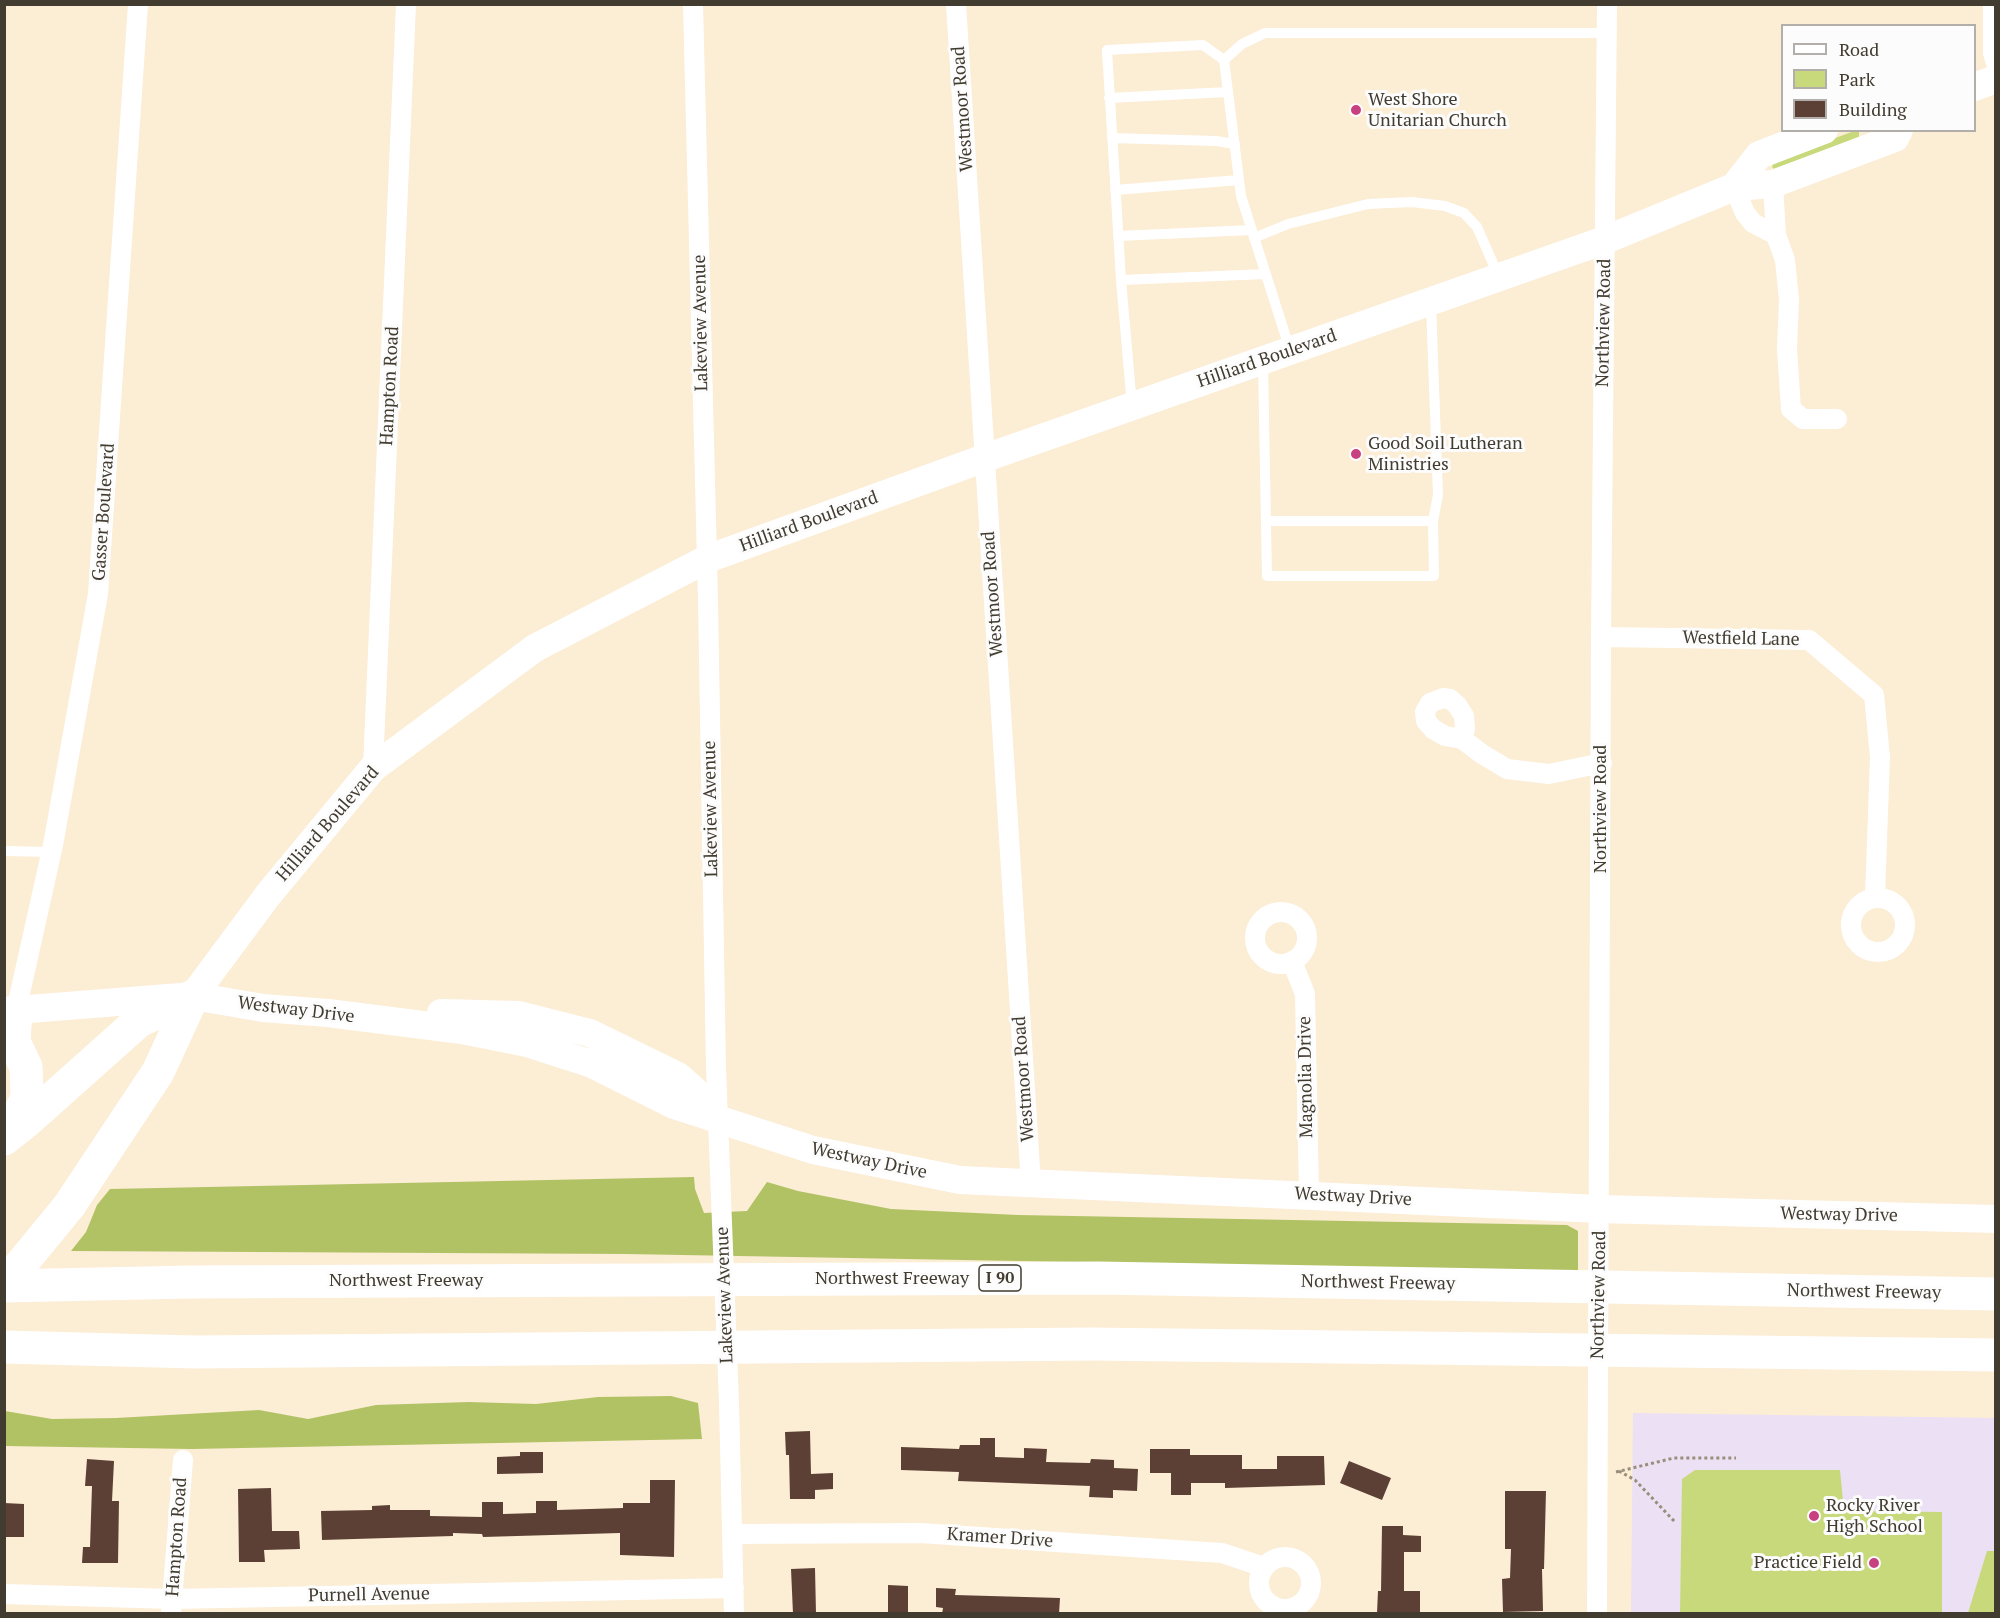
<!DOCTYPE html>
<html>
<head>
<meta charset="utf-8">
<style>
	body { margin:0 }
	#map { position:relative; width:2000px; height:1618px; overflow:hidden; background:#fcedd5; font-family:"PT Serif",serif }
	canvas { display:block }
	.frame { position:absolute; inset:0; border:6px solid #423b2f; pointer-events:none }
	.legend { position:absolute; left:1781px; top:24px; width:195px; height:108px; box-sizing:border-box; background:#fcfcfc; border:2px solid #b2afaa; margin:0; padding:8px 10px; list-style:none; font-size:18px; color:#423b2f }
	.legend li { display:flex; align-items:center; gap:12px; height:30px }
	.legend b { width:30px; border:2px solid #b2afaa }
</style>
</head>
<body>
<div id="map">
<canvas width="2000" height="1618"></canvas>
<div class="frame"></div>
<ul class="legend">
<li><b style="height:8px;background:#fff"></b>Road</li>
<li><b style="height:16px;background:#c8d97c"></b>Park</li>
<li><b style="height:16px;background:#5d4035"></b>Building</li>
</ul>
</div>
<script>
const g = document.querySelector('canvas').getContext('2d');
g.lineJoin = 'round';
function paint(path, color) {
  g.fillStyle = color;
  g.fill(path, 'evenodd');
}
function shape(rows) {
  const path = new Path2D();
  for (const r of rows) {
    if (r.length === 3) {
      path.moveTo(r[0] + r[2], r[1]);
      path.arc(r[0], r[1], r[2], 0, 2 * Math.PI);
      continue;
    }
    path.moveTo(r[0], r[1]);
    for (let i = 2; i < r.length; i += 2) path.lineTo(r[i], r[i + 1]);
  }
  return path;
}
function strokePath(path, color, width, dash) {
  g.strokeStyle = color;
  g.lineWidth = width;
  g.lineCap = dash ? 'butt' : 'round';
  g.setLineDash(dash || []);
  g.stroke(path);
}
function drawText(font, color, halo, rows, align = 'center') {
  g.font = font + ' "PT Serif",serif';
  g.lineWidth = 6;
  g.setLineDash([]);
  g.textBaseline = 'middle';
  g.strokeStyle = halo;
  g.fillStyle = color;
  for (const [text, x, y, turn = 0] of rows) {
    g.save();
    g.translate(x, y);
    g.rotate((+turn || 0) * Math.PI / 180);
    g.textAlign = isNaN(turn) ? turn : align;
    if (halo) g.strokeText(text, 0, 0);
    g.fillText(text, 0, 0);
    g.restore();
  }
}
const education = shape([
	[1633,1413,1995,1418,1995,1613,1631,1614]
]);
const green = shape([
	[1854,131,1859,132,1859,138,1774,169,1772,167,1774,161],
	[1695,1470,1840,1470,1844,1511,1942,1512,1942,1613,1680,1613,1682,1479],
	[1987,1551,1995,1551,1995,1613,1968,1613]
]);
const forest = shape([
	[694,1177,695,1189,704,1213,747,1211,767,1182,798,1191,891,1209,1018,1215,1567,1225,1578,1231,1578,1271,626,1254,71,1251,86,1232,97,1205,110,1189],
	[671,1396,698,1403,702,1439,192,1449,5,1446,5,1411,52,1419,116,1418,259,1410,308,1419,376,1405,469,1402,536,1404,598,1397]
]);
const building = shape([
	[810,1431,811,1474,833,1473,833,1489,815,1490,815,1499,790,1499,789,1455,786,1455,785,1432],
	[980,1438,995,1438,995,1457,1024,1458,1024,1448,1047,1449,1046,1462,1090,1463,1091,1459,1114,1460,1114,1468,1138,1469,1137,1491,1113,1490,1113,1498,1089,1497,1090,1486,958,1481,959,1472,901,1470,901,1447,959,1449,960,1445,980,1445],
	[1150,1449,1190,1449,1190,1455,1242,1455,1242,1469,1277,1469,1277,1456,1324,1456,1325,1485,1225,1488,1225,1483,1191,1483,1191,1495,1171,1495,1171,1473,1150,1473],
	[520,1452,543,1452,543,1473,497,1474,497,1457,520,1456],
	[87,1459,114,1461,112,1501,119,1501,118,1563,82,1563,83,1547,90,1547,92,1486,85,1486],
	[1349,1461,1391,1478,1382,1500,1340,1483],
	[650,1480,675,1480,674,1557,620,1555,620,1533,483,1537,482,1534,453,1533,453,1536,322,1540,321,1511,372,1510,372,1506,390,1505,390,1510,430,1510,430,1516,482,1517,482,1502,503,1502,503,1514,536,1513,536,1501,557,1501,557,1510,623,1508,623,1503,650,1503],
	[271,1488,272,1531,299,1531,300,1549,264,1550,265,1562,239,1562,238,1489],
	[1505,1491,1546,1491,1544,1569,1542,1569,1543,1611,1503,1612,1502,1579,1510,1578,1511,1549,1505,1549],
	[4,1503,24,1504,24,1537,4,1537],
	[1382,1526,1403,1526,1403,1535,1421,1536,1421,1552,1404,1552,1404,1591,1420,1591,1420,1614,1377,1613,1378,1591,1381,1591],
	[815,1568,816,1614,793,1614,791,1569],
	[888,1585,908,1586,908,1614,888,1614],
	[936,1588,956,1589,955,1595,1060,1598,1059,1614,942,1614,943,1608,936,1607]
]);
const path = shape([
	[1619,1471,1635,1480,1675,1522],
	[1616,1472,1674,1458,1736,1458]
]);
const lane = shape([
	[1109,98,1228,92],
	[1112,138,1216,141,1235,144],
	[1115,190,1239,180],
	[1118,236,1252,230],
	[1254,238,1288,224,1368,204,1412,202,1445,206,1464,213,1477,227,1499,277],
	[1121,280,1266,274],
	[1431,304,1438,495,1433,521],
	[1290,350,1241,196,1224,60,1242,44,1265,33,1607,33],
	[1263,363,1267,576,1434,576,1433,521,1266,521],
	[1132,406,1121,280,1107,50,1203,45,1224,60],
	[4,851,51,852]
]);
const street = shape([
	[693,4,708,600,716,1069,729,1403,734,1614],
	[956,4,1031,1184],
	[1993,4,1993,53,1996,63],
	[1773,184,1776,235,1785,260,1789,300,1787,349,1791,409,1803,419,1837,419],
	[1734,187,1745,213,1753,223,1776,235],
	[1601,637,1809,640,1874,695,1880,757,1875,897],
	[1462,739,1465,728,1464,716,1457,705,1450,699,1443,698,1430,703,1425,712,1426,721,1433,729,1445,736,1462,739,1482,754,1507,769,1549,774,1602,763],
	[373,768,406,4],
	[1878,925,27],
	[1281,938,26],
	[1292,961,1305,994,1309,1195],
	[16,1011,53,845,98,594,138,4],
	[733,1534,920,1533,1222,1553,1264,1567],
	[1285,1583,26],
	[4,1594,172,1599,734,1588],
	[171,1614,183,1460],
	[1597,1614,1601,637,1607,4]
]);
const secondary = shape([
	[1974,87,1996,79],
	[1734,187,1759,155,1824,130],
	[193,996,268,895,373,768,535,648,707,559,985,458,1605,240,1734,187,1773,184,1895,138,1899,130],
	[4,1011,193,996,263,1008,328,1013,462,1030,527,1043,592,1064,674,1105,813,1150,960,1180,1599,1209,1996,1219],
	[441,1013,519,1015,590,1033,678,1076,695,1091,718,1121]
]);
const highway = shape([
	[9,1131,25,1102,27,1095,26,1067,14,1042,16,1011],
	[4,1139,27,1121,139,1021,193,996],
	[4,1285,69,1206,158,1072,193,996],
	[4,1286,191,1282,1099,1278,1996,1294],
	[4,1347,195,1352,1091,1344,1996,1355]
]);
const markers = [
	[1356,110,6,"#c7407f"],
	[1356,454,6,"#c7407f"],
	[1814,1516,6,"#c7407f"],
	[1874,1563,6,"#c7407f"]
];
const shields = [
	[1000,1278,42]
];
const shieldNames = [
	["I 90",1000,1278]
];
const poiNames = [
	["West Shore",1368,100],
	["Unitarian Church",1368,121],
	["Good Soil Lutheran",1368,444],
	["Ministries",1368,465],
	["Rocky River",1826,1506],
	["High School",1826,1527],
	["Practice Field",1862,1563,"right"]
];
const streetNames = [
	["Westmoor Road",963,109,-94],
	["Lakeview Avenue",701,323,-91],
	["Northview Road",1604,323,-89],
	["Hilliard Boulevard",1267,359,-19],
	["Hampton Road",390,386,-87],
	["Gasser Boulevard",104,512,-86],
	["Hilliard Boulevard",809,522,-20],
	["Westmoor Road",993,594,-94],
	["Westfield Lane",1741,639,1],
	["Lakeview Avenue",711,809,-91],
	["Northview Road",1601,809,-90],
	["Hilliard Boulevard",328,824,-49],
	["Westway Drive",296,1010,7],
	["Magnolia Drive",1306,1077,-91],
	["Westmoor Road",1024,1079,-94],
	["Westway Drive",869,1161,12],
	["Westway Drive",1353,1197,3],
	["Westway Drive",1839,1215,1],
	["Northwest Freeway",892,1279],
	["Northwest Freeway",406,1281],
	["Northwest Freeway",1378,1283,1],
	["Northwest Freeway",1864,1292,1],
	["Lakeview Avenue",725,1295,-92],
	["Northview Road",1599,1295,-89],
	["Hampton Road",177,1537,-86],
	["Kramer Drive",1000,1538,4],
	["Purnell Avenue",369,1595,-1]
];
paint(education, '#ece0f4');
paint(green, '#c8d97c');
paint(forest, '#b1c265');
paint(building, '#5d4035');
strokePath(path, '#998e7c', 3, [3, 3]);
strokePath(lane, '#fff', 10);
strokePath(street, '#fff', 20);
strokePath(secondary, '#fff', 28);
strokePath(highway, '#fff', 33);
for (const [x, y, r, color] of markers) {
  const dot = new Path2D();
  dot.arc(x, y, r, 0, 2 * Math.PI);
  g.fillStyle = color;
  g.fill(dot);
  strokePath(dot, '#fcfcfc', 2);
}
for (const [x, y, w] of shields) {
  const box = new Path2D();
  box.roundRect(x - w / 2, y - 13, w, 26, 4.5);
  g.fillStyle = '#fcfcfc';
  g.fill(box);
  strokePath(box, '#423b2f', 1.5);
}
drawText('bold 16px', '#423b2f', null, shieldNames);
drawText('18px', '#423b2f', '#fcfcfc', poiNames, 'left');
drawText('18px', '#423b2f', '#fcfcfc', streetNames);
</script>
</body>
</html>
